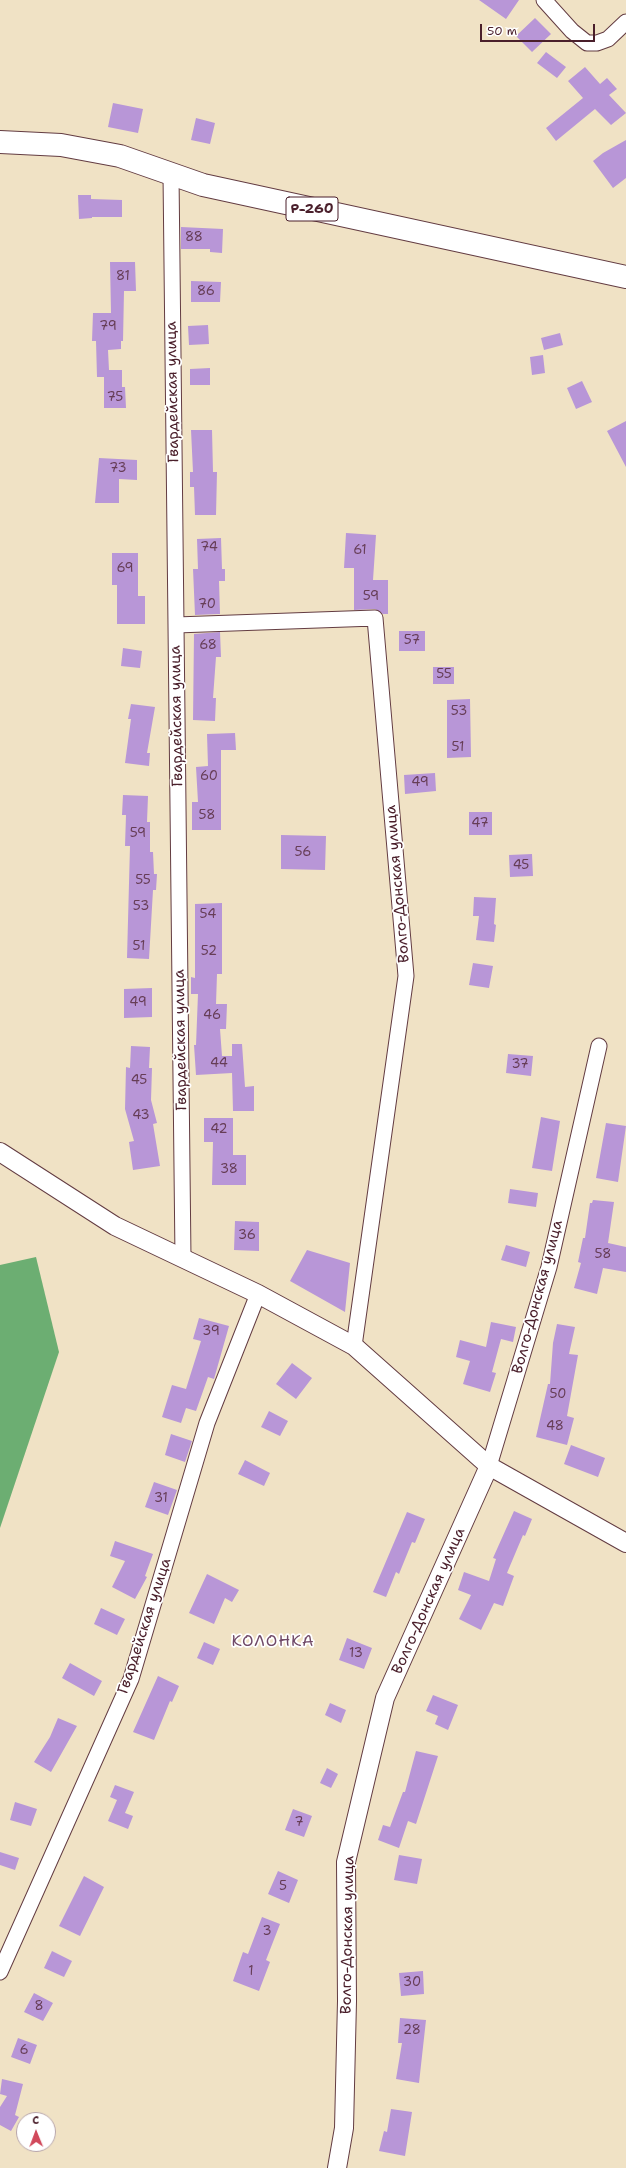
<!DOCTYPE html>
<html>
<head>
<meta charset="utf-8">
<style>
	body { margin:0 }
	#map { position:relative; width:626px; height:2168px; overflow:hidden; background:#f0e2c5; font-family:"Shantell Sans",sans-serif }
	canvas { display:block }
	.north { position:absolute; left:16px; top:2112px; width:40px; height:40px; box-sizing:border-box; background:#fff; border:1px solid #b7a5aa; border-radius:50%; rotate:359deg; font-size:11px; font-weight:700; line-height:16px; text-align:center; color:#4a1f2b }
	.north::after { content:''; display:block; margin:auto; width:14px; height:18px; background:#d1495b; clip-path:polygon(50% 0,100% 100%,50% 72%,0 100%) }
	.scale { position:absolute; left:480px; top:24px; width:115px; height:18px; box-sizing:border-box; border:2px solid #4a1f2b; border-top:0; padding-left:5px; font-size:12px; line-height:14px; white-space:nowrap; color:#4a1f2b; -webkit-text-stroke:3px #fff; paint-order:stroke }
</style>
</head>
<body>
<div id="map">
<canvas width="626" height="2168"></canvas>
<div class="north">С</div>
<div class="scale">50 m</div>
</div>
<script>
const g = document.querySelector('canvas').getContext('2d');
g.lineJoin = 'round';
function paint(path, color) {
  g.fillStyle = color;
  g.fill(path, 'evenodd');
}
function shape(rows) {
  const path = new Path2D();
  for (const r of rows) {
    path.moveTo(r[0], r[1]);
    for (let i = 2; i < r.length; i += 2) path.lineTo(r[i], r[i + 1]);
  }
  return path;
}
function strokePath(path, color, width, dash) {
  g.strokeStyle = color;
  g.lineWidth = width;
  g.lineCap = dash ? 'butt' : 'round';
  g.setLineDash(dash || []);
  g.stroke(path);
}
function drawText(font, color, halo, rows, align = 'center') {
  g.font = font + ' "Shantell Sans",sans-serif';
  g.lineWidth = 3.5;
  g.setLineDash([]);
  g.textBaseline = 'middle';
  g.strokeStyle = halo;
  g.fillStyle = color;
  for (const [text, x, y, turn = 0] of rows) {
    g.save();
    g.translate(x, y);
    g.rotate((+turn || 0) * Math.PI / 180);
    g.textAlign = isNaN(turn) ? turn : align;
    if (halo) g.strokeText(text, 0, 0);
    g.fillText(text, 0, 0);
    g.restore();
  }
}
const forest = shape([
	[36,1257,59,1352,0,1528,0,1265]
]);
const building = shape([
	[479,0,519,0,506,19],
	[535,18,551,34,532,52,516,36],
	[546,52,566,67,557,78,537,63],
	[585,67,600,84,607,78,617,89,609,95,626,113,611,125,595,109,556,141,546,128,583,98,568,81],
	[113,103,143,109,138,133,108,127],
	[196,118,215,123,210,144,191,140],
	[626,140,626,178,613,188,593,161,603,153],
	[78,195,91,195,91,199,122,200,122,217,92,217,92,218,79,219],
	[181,227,223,229,222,253,210,252,210,249,181,249],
	[110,262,135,262,136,291,124,291,123,341,121,341,121,349,108,350,109,370,122,370,122,387,125,387,126,408,104,408,104,377,97,377,96,341,92,341,93,313,111,313],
	[191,281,221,282,220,302,191,302],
	[208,325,209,344,189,345,188,326],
	[560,333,563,345,544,350,541,338],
	[543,355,545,373,532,375,530,357],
	[210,368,210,385,190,385,190,369],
	[582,381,592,402,576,409,567,388],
	[626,421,626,467,607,431],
	[191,430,212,430,213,472,217,472,216,515,195,515,194,487,190,487,190,472,193,472],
	[99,458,137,460,137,480,119,479,119,503,95,503],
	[346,533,376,535,373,580,388,580,388,614,383,614,375,609,354,610,354,568,344,568],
	[221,538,222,569,225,569,225,581,219,581,220,614,195,615,193,569,198,569,197,539],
	[112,553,138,553,138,596,145,596,145,624,117,624,117,585,112,585],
	[399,631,425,631,425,651,399,651],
	[220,632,221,657,216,657,213,698,216,698,215,721,193,720,194,634],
	[123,648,142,651,140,668,121,666],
	[433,667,454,667,454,684,433,684],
	[470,699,471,757,447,758,447,700],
	[131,704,155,707,147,753,150,753,149,766,125,763,131,719,128,719],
	[235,733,236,750,221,750,221,830,192,830,192,802,198,802,196,767,208,766,207,734],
	[435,773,436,791,405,794,404,775],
	[123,795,148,796,147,822,150,822,150,852,153,852,154,874,157,874,156,890,153,890,149,959,127,958,130,846,125,846,126,815,122,815],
	[469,812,492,812,492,835,469,835],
	[281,835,326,836,325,870,281,869],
	[532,854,533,876,510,877,509,855],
	[474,897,496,898,494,924,496,925,494,942,476,940,479,916,473,916],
	[222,903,222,974,217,974,216,1004,227,1004,226,1029,220,1029,222,1056,232,1056,232,1044,242,1044,245,1087,254,1086,254,1111,233,1111,232,1073,196,1075,194,1045,196,1045,198,994,191,994,191,977,195,978,195,904],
	[473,963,493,966,489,988,469,985],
	[152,988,152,1017,124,1018,124,989],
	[131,1046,150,1047,149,1068,152,1068,151,1100,157,1123,153,1124,160,1166,133,1170,129,1142,134,1141,125,1109,126,1067,130,1068],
	[508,1054,533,1056,531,1076,506,1073],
	[541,1117,560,1121,552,1171,532,1168],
	[204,1118,233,1118,233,1155,246,1155,246,1185,212,1185,213,1142,204,1142],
	[606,1123,626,1126,618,1182,596,1178],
	[510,1189,538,1193,536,1207,508,1203],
	[593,1200,614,1202,608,1243,626,1247,626,1272,603,1268,597,1294,574,1288,581,1263,578,1262,583,1238,585,1238,590,1203,592,1203],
	[235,1221,259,1222,259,1251,234,1250],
	[506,1245,530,1252,526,1267,501,1260],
	[307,1250,350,1263,345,1312,290,1281],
	[199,1318,229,1326,214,1379,208,1377,196,1411,186,1408,181,1423,162,1417,172,1385,186,1389,201,1341,193,1339],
	[491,1322,516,1327,513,1342,501,1339,492,1372,496,1373,490,1392,463,1384,470,1361,456,1357,460,1340,486,1347],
	[557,1324,575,1327,569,1354,578,1355,567,1416,574,1418,567,1445,536,1437,548,1384,550,1384,553,1343],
	[292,1363,312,1378,296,1399,276,1384],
	[269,1411,288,1421,280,1436,261,1427],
	[171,1434,192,1441,185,1462,165,1455],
	[571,1445,605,1458,598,1477,564,1464],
	[245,1460,270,1473,264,1486,238,1474],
	[154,1482,177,1490,168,1515,145,1507],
	[514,1511,532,1519,525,1536,523,1535,507,1573,514,1576,503,1606,494,1603,481,1630,459,1619,471,1595,458,1590,464,1572,489,1581,496,1559,493,1558],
	[407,1512,425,1519,415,1543,412,1542,399,1574,396,1572,386,1597,373,1592],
	[115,1541,153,1554,145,1576,147,1577,135,1599,112,1587,125,1561,110,1556],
	[207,1574,239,1590,232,1602,225,1598,214,1624,189,1613],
	[101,1608,125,1619,117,1635,94,1624],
	[347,1638,372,1648,364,1669,339,1660],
	[204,1642,220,1649,213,1665,197,1658],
	[70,1663,102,1681,94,1696,62,1678],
	[158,1676,179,1686,172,1702,170,1701,154,1740,133,1732],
	[433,1695,458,1705,448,1730,435,1724,438,1716,426,1711],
	[330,1703,346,1710,341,1723,325,1715],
	[58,1718,77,1726,51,1772,34,1762,50,1737],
	[416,1751,438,1756,416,1824,408,1821,399,1848,378,1840,383,1825,390,1827,403,1792,405,1792],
	[327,1768,338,1774,331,1788,320,1783],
	[115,1785,134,1792,125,1813,133,1816,128,1829,108,1821,117,1800,110,1797],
	[15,1802,37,1809,31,1826,10,1820],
	[293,1809,312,1816,304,1837,285,1830],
	[0,1852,19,1858,15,1870,0,1865],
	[399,1855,422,1859,417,1884,394,1880],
	[278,1871,298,1880,289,1903,268,1894],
	[84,1876,104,1887,80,1936,59,1926],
	[262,1917,280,1924,266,1960,270,1962,259,1991,233,1981,243,1952,248,1954],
	[52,1951,72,1961,64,1977,44,1968],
	[423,1971,424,1994,401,1996,399,1973],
	[34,1993,53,2003,43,2021,24,2012],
	[400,2018,426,2020,419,2083,396,2079,402,2043,398,2043],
	[18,2038,37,2045,30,2064,11,2057],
	[2,2079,23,2084,15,2115,19,2117,11,2131,0,2125,0,2107,7,2096,0,2094],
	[391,2109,412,2112,405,2156,379,2151,384,2131,387,2132]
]);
const minor = shape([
	[544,0,572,31,587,43,597,43,608,39,626,22],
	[171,174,183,1258],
	[176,625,375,618,406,976,354,1346],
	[489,1466,549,1267,599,1046],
	[0,1972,131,1679,207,1423,258,1294]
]);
const tertiary = shape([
	[0,1152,115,1226,258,1294,354,1346,489,1466,626,1543],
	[337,2168,344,2128,347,2001,346,1862,385,1698,489,1466]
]);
const trunk = shape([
	[0,142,61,145,120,156,203,185,626,277]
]);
const numberNames = [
	["88",194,238],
	["81",123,277],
	["86",206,292],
	["79",108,327],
	["75",115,398],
	["73",118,469],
	["74",209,548],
	["61",360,551],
	["69",125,569],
	["59",371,597],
	["70",207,605],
	["57",412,641],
	["68",208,646],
	["55",444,675],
	["53",459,712],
	["51",458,748],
	["60",209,777],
	["49",420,783],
	["58",207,816],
	["47",480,824],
	["59",138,834],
	["56",303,853],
	["45",521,866],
	["55",143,881],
	["53",141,907],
	["54",208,915],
	["51",139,947],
	["52",209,952],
	["49",138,1003],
	["46",212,1016],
	["44",219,1064],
	["37",520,1065],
	["45",139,1081],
	["43",141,1116],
	["42",219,1130],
	["38",229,1170],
	["36",247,1236],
	["58",603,1255],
	["39",211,1332],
	["50",558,1395],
	["48",555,1427],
	["31",161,1499],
	["13",356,1654],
	["7",299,1823],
	["5",283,1887],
	["3",267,1932],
	["1",251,1972],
	["30",412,1983],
	["8",39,2007],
	["28",412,2031],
	["6",24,2051]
];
const shields = [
	[312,209,52]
];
const shieldNames = [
	["Р-260",312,209]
];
const streetNames = [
	["Гвардейская улица",173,392,-91],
	["Гвардейская улица",177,716,-91],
	["Волго-Донская улица",398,884,-95],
	["Гвардейская улица",181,1040,-91],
	["Волго-Донская улица",538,1297,-75],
	["Волго-Донская улица",429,1601,-66],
	["Гвардейская улица",145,1626,-72],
	["Волго-Донская улица",348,1935,-89]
];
const neighbourhoodNames = [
	["КОЛОНКА",273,1642]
];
paint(forest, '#6cae72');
paint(building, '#b896d7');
strokePath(minor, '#633c42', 17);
strokePath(tertiary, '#633c42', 20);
strokePath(trunk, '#633c42', 24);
strokePath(minor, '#fff', 15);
strokePath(tertiary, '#fff', 18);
strokePath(trunk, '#fff', 22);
drawText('13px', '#663d56', null, numberNames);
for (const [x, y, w] of shields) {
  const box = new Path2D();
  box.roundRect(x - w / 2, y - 12, w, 24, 3);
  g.fillStyle = '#fff';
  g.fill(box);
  strokePath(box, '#4a1f2b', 1);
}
drawText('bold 14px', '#4a1f2b', null, shieldNames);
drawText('15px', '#4a1f2b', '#fff', streetNames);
g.letterSpacing = '1px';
drawText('16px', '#704967', '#fff', neighbourhoodNames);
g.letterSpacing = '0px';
</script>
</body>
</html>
